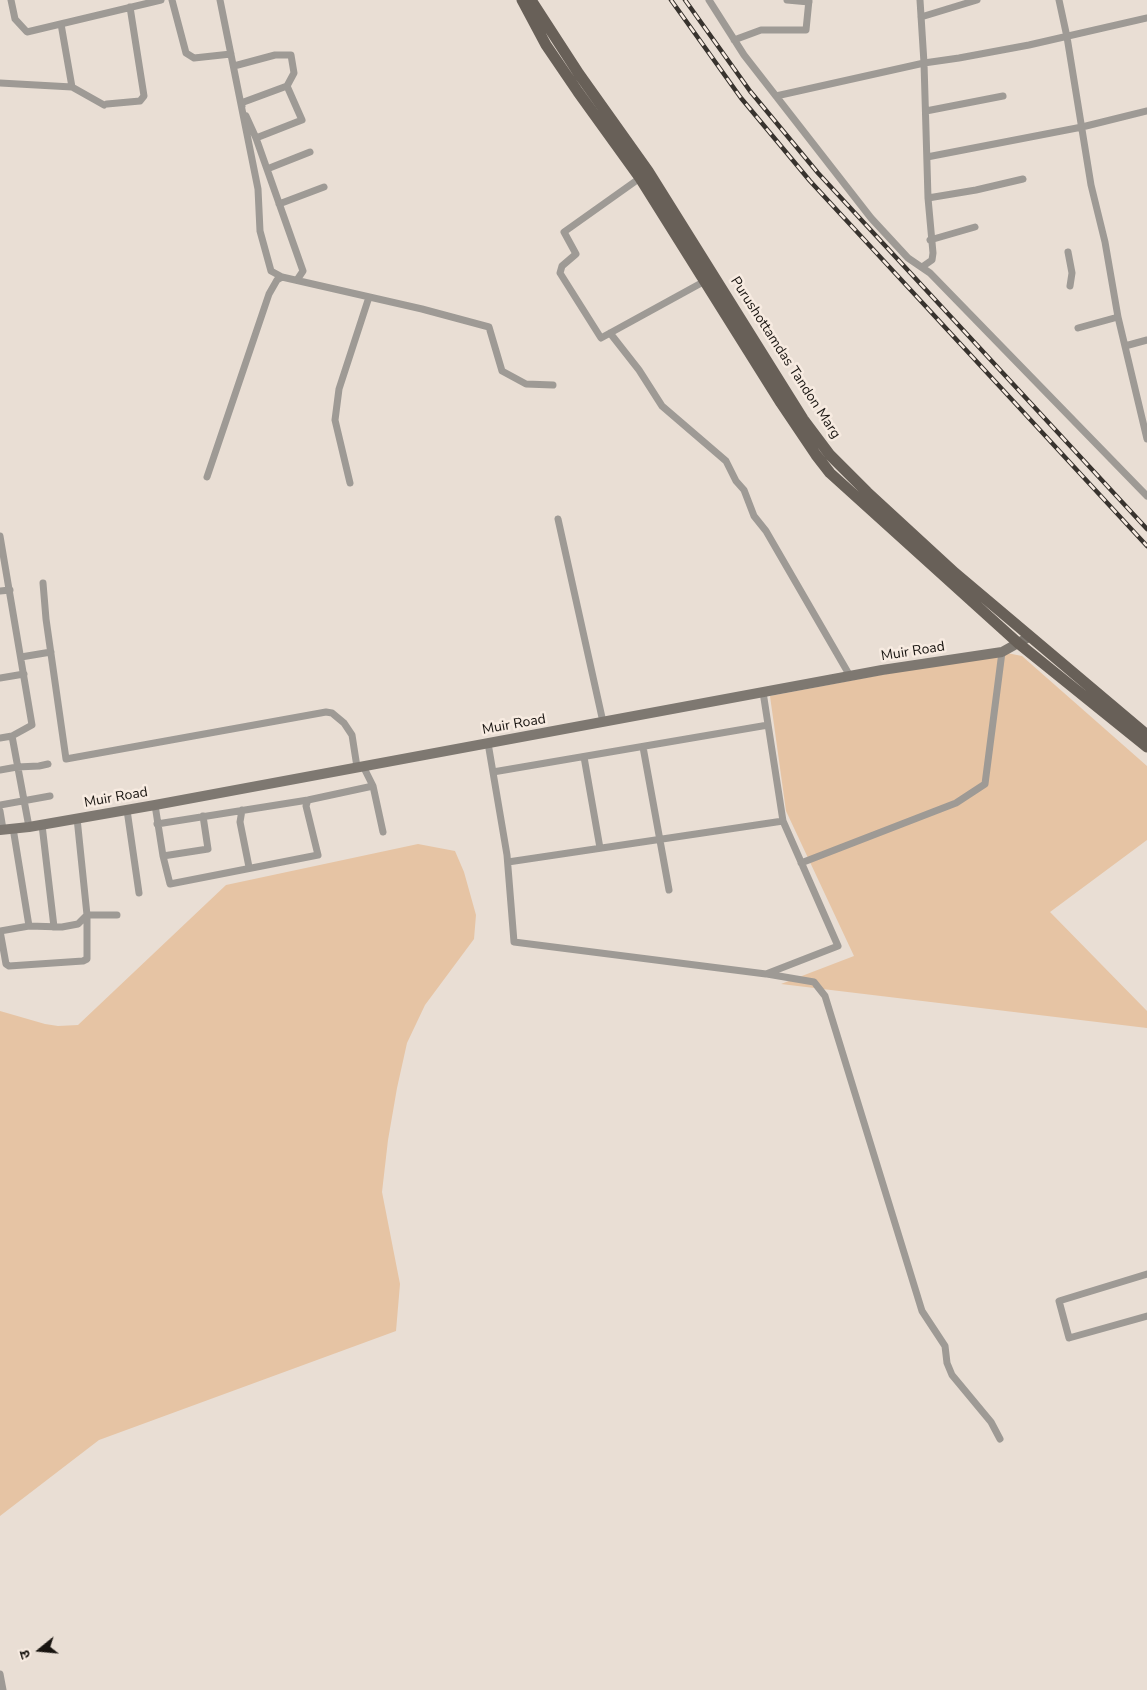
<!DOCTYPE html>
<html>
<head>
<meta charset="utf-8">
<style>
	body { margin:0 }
	#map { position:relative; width:1147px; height:1690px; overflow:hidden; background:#e9ded4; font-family:"Nunito Sans","Noto Sans Devanagari",sans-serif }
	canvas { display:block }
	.north { position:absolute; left:15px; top:1625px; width:50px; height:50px; -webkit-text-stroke:4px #f7ebe1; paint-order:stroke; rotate:253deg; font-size:14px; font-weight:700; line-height:20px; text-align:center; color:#181410 }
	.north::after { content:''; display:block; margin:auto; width:18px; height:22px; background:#181410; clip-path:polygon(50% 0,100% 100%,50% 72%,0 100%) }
</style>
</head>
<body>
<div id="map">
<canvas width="1147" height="1690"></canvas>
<div class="north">उ</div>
</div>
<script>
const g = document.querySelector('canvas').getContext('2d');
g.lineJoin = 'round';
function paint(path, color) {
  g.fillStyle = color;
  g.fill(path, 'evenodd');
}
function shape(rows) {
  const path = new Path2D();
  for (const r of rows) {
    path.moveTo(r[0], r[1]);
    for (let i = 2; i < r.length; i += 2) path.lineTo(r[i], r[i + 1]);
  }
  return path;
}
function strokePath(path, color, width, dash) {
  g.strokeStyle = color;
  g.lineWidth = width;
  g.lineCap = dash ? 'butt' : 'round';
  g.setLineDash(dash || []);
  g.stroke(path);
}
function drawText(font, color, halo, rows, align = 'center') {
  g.font = font + ' "Nunito Sans",sans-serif';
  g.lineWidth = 5;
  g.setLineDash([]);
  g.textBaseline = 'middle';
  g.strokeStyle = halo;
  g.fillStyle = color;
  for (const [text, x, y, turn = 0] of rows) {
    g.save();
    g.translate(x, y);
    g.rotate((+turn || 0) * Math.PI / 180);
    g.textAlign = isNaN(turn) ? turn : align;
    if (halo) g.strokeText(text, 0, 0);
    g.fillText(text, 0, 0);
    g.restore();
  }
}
const green = shape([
	[1002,652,1022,656,1147,766,1147,840,1050,912,1147,1011,1147,1028,781,984,854,956,786,811,770,696],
	[418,844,455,851,464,872,476,915,474,939,425,1005,407,1043,397,1088,388,1140,382,1192,400,1284,396,1331,99,1440,0,1516,0,1011,45,1024,58,1026,78,1025,226,885]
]);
const street = shape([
	[11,0,15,19,27,32,161,0],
	[172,0,186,53,194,58,231,54],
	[220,0,258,189,260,231,271,271,282,277,422,309,489,327,502,371,526,384,553,385],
	[709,0,744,55,871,218,908,258,930,273,1147,496],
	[787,0,809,2],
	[920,0,924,63,928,198,933,253,932,260,922,267],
	[1059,0,1067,37,1091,185,1105,242,1118,317,1147,439],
	[921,17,977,0],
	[61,24,72,87],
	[734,40,761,30,806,30,809,0],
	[234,66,275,55,291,55,294,73,287,86],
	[0,83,72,87,104,105],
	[776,96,924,63,959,58,1029,45,1147,18],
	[107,104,140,101,144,96,130,7],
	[242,106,241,103,287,86,302,120,256,138],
	[926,111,1003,96],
	[246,116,256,138,303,271,297,280],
	[927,157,1082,127,1147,111],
	[267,169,310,152],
	[640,178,564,232,576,254,562,266,560,273,601,338,705,281],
	[928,198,976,190,1023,179],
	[279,204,324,187],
	[930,240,975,227],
	[1068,252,1072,273,1070,286],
	[1078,328,1118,317],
	[610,333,639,370,662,406,726,461,736,481,744,490,754,516,766,531,850,676],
	[1125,346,1147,340],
	[207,477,269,294,277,280,282,277],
	[350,483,335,420,339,389,369,297],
	[558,519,603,722],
	[0,536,32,725,12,736],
	[43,583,46,619,66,759,326,712,332,713,344,723,352,735,357,767],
	[0,591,10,590],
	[21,657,51,652],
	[0,678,24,674],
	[0,738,12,736,29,827],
	[488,743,507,855,514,942,766,974,838,946,783,821,763,692],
	[643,747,669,890],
	[584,757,600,848],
	[363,766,373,786,383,832],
	[0,770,17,767,39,766,48,764],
	[493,772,768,725],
	[0,805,50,796],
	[155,805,163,856,170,884,318,855,306,806,308,800],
	[127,810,139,893],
	[242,810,240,822,249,867],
	[0,811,3,829],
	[157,824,308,800,373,786],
	[42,825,54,927],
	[13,828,29,926],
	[163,856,208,849,203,816],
	[508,862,783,821],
	[801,863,956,803,985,784,1002,652],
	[0,931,6,964,9,966,83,961,87,959,87,915,117,915],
	[0,931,29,926,62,927,78,924,87,915,77,818],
	[767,974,814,982,825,996,922,1311,945,1346,947,1363,952,1375,991,1422,1000,1439],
	[1147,1274,1059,1301,1069,1338,1147,1316],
	[0,1674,3,1690]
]);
const secondary = shape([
	[0,830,29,827,155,805,882,670,1002,652,1029,637]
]);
const primary = shape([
	[522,0,546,45,578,92,640,178,781,403,816,455,830,473,1018,643,1147,747],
	[531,0,579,74,648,171,803,419,830,455,867,492,955,573,1147,735]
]);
const rail = shape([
	[671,0,741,98,810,181,1147,546],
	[685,0,750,91,818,173,1147,529]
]);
const streetNames = [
	["Purushottamdas Tandon Marg",785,358,57],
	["Muir Road",913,652,-9],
	["Muir Road",514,725,-10],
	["Muir Road",116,798,-10]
];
paint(green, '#e6c4a4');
strokePath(street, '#9e9a95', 7);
strokePath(secondary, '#7e7871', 10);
strokePath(primary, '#686058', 11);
strokePath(rail, '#38332e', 4.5);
strokePath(rail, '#f7ebe1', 2.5, [8]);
drawText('14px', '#181410', '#f7ebe1', streetNames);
</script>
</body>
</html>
